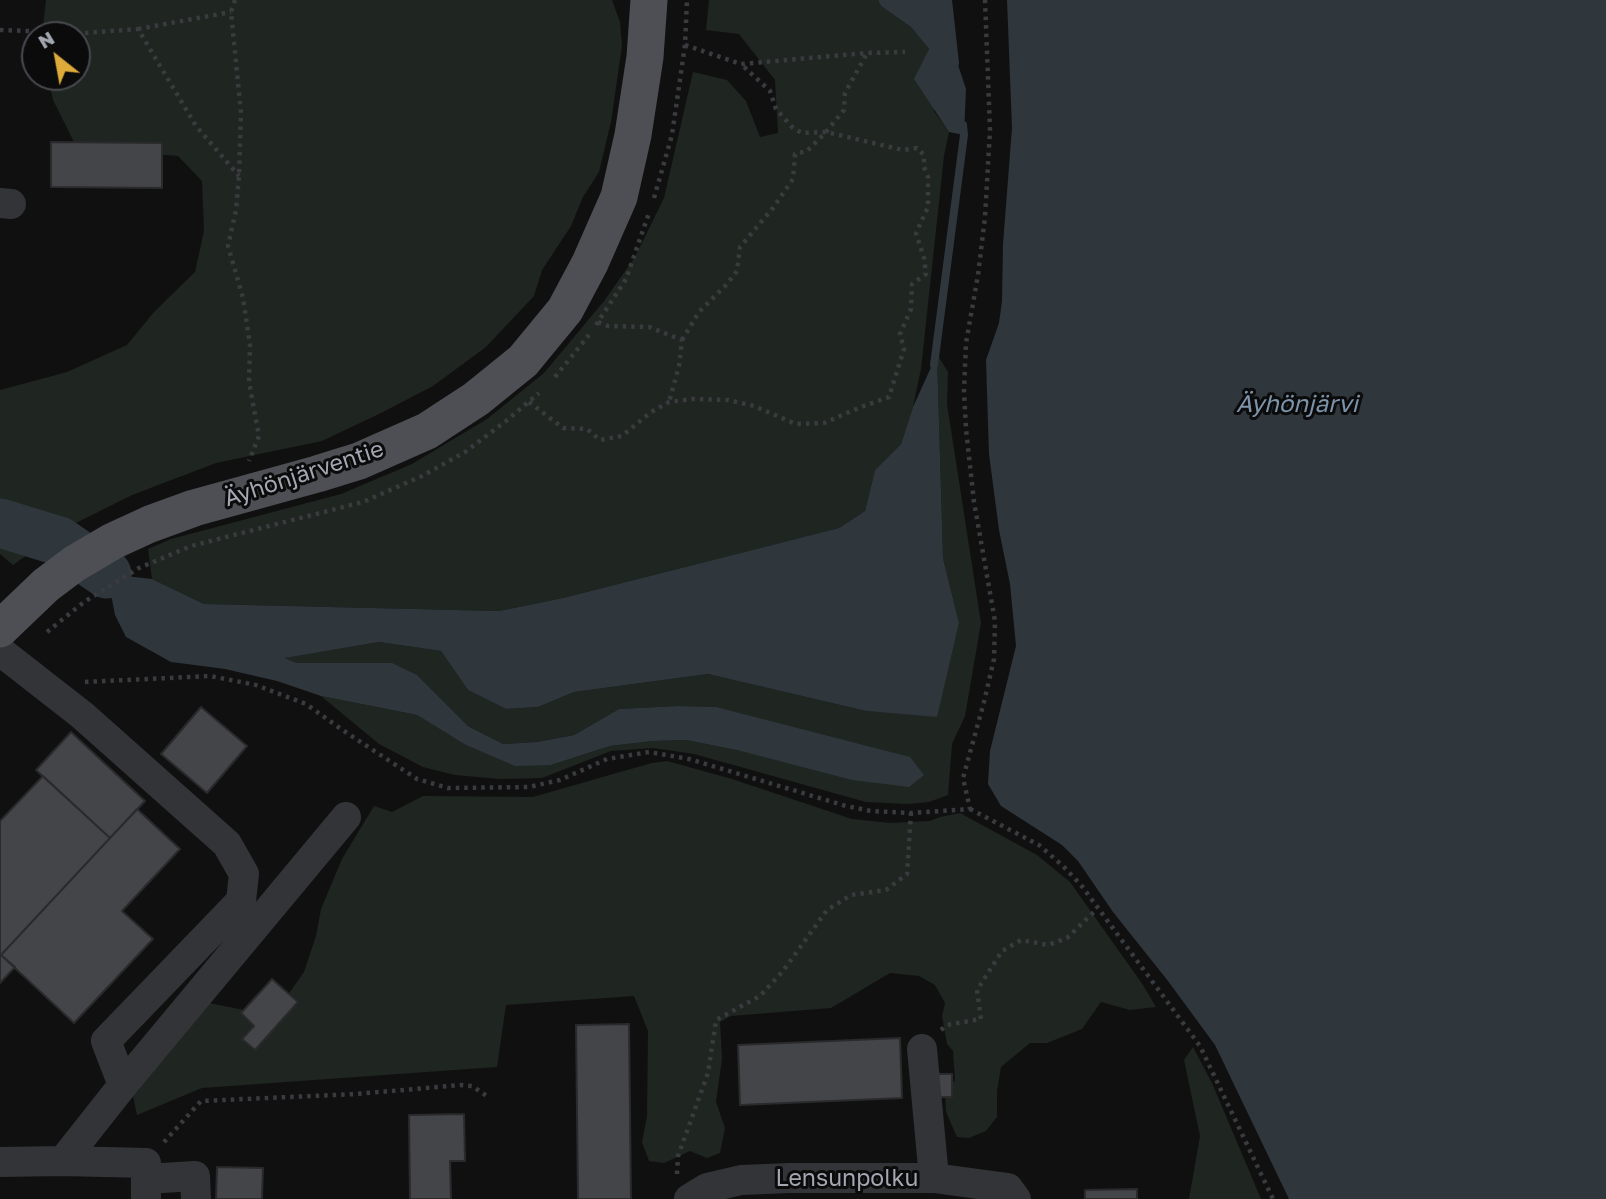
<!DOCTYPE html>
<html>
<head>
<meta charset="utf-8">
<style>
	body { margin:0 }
	#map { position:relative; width:1606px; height:1199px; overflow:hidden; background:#101011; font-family:"Golos Text",sans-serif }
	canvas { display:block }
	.north { position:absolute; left:21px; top:21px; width:70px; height:70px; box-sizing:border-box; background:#0b0b0c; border:2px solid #47494e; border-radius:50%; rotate:329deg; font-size:19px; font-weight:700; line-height:28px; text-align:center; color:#a2a7b1 }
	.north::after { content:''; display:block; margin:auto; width:24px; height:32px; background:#deab3b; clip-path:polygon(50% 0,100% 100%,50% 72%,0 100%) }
</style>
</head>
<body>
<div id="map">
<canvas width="1606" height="1199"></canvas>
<div class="north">N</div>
</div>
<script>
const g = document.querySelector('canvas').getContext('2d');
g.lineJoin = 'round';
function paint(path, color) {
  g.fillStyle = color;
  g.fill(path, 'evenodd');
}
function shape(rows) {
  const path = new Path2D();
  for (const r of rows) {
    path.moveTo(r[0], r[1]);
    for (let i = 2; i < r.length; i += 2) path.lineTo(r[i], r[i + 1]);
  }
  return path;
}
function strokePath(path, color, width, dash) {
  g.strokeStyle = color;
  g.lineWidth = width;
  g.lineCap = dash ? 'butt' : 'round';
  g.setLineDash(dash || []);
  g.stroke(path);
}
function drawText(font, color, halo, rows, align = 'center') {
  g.font = font + ' "Golos Text",sans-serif';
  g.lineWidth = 6;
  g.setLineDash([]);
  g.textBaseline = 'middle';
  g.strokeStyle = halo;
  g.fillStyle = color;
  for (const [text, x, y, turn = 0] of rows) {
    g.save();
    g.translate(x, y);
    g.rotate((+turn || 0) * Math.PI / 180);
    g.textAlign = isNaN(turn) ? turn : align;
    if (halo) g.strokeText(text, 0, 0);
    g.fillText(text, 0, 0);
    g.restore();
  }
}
const green = shape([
	[46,0,612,0,620,22,622,46,611,122,599,172,583,197,571,226,542,270,534,296,486,347,433,386,381,413,322,441,216,463,132,495,64,529,13,565,0,554,0,390,67,372,127,345,154,312,195,272,204,231,202,181,178,156,77,148,53,100,48,77,77,77,77,35,42,35],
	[709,0,878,0,881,6,911,27,929,49,934,111,949,132,944,156,921,369,913,407,901,444,875,470,865,511,839,528,563,598,499,611,204,604,152,579,148,549,171,539,341,494,412,464,487,419,544,373,604,301,635,257,664,198,693,72,727,80,746,101,760,137,778,133,775,80,739,34,706,30],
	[937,354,948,372,947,404,981,623,965,716,952,744,948,795,929,802,908,804,866,802,694,754,653,748,611,751,542,778,500,779,455,775,423,767,379,744,321,696,417,715,464,744,551,765,610,746,653,741,686,740,741,751,716,707,677,706,619,709,574,735,537,742,503,744,468,726,417,675,295,663,284,658,379,642,441,651,468,690,506,709,538,707,574,692,708,674,866,711,936,716,959,623,943,558],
	[667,761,732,779,852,819,890,823,930,821,940,817,960,813,1037,855,1070,882,1143,985,1156,1007,1130,1010,1101,1002,1082,1029,1047,1043,1030,1043,1001,1067,997,1091,997,1117,986,1131,969,1138,957,1137,946,1112,945,1092,955,1080,953,1051,947,1044,942,1016,945,1003,935,985,919,976,890,973,831,1008,731,1016,720,1022,722,1059,716,1102,725,1128,720,1153,707,1158,690,1151,664,1163,649,1161,642,1142,647,1116,648,1031,634,996,506,1005,497,1067,202,1088,137,1115,132,1091,209,1003,254,1012,285,999,304,972,316,936,321,909,342,859,374,806,392,812,423,796,533,797,627,770,652,763],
	[1193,1047,1212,1083,1261,1199,1189,1199,1200,1136,1184,1060]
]);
const water = shape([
	[878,0,950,0,949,38,966,89,964,135,949,132,914,79,929,49,911,27,881,6],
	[1007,0,1606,0,1606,1199,1289,1199,1215,1045,1168,981,1113,912,1078,861,1062,845,1001,806,988,784,990,751,1016,646,1010,584,999,530,989,454,986,360,999,323,1002,301,1003,244,1012,128],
	[937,354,943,558,959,623,937,717,866,711,708,674,574,692,538,707,506,709,468,690,441,651,379,642,285,658,296,663,392,663,417,675,468,726,503,744,537,742,574,735,619,709,677,706,716,707,910,757,924,775,909,787,852,780,741,751,686,740,653,741,610,746,551,765,515,766,464,744,417,715,321,696,277,681,225,669,171,662,126,637,115,615,107,574,152,579,204,604,499,611,563,598,839,528,865,511,875,470,901,444,913,407]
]);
const stream = shape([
	[948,0,955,63],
	[934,365,964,135,963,125]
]);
const river = shape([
	[0,523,59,541,107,574]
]);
const building = shape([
	[51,142,162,143,162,188,51,187,51,142],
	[201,707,247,746,207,793,161,754,201,707],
	[71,732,145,801,110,838,36,770,71,732],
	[43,776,110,838,1,955,15,967,0,983,0,821,43,776],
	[137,809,180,849,122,911,153,939,74,1023,1,955,137,809],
	[272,979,298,1002,255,1050,242,1039,254,1026,241,1013,272,979],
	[629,1024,631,1199,578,1199,576,1025,629,1024],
	[900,1038,902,1098,740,1105,738,1045,900,1038],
	[934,1074,952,1074,952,1097,935,1097,934,1074],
	[464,1114,465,1161,450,1161,451,1199,410,1199,409,1115,464,1114],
	[217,1167,263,1168,262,1199,216,1199,217,1167],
	[1137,1189,1137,1199,1085,1199,1085,1190,1137,1189]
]);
const path = shape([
	[235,0,231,12,241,113,239,176,236,210,228,246,243,298,250,345,249,382,259,436,249,461],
	[138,29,231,12],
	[0,30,84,33,138,29,196,126,239,176],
	[685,45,741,64,867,53,905,52],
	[654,198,672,135,685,45,687,0],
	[598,322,608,326,649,327,682,340,679,366,669,402],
	[596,325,626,279,649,213],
	[682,340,699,312,727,284,737,271,740,247,773,208,793,179,795,154,807,151,826,132,844,110,845,93,867,53],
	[555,377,589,335],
	[529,402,563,428,587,429,600,440,622,436,651,412,669,402,693,399,728,400,754,406,796,424,824,423,861,407,889,397,904,349,900,334,911,309,912,284,926,274,924,258,916,233,928,207,928,177,924,167,924,155,917,148,903,150,826,132,802,133,793,128,776,109,770,91,741,64],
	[47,632,84,602,113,584,139,568,191,546,363,502,422,476,465,452,506,421,539,393],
	[85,682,210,676,256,685,306,704,341,729,417,779,448,788,529,787,560,780,607,759,649,752,689,759,846,806,871,811,911,813,970,809,963,778,984,702,994,659,995,621,974,502,966,429,964,391,966,343,978,275,985,217,990,130,985,0],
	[970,809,1039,845,1063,866,1081,885,1200,1046,1273,1199],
	[941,1030,947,1025,981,1019,977,990,1002,951,1021,940,1048,945,1067,938,1097,909],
	[164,1142,201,1101,356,1094,461,1085,472,1086,487,1096],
	[677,1174,678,1156,708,1073,716,1020,760,996,783,971,827,910,851,895,886,890,907,874,911,813]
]);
const minor = shape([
	[0,203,11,204],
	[0,651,82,715,227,844,244,874,241,901,106,1041,123,1085],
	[922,1049,934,1178],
	[63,1161,123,1085,346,817],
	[0,1162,63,1161,146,1163,146,1199],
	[146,1179,195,1176,196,1199],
	[689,1199,707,1188,741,1180,790,1178,934,1178,1008,1188,1016,1199]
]);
const major = shape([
	[0,629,46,585,74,564,113,541,150,524,194,508,317,474,359,461,427,431,476,399,523,361,565,310,590,263,619,197,633,135,645,57,649,0]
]);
const streetNames = [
	["Äyhönjärventie",304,474,-18],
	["Lensunpolku",847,1179]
];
const waterNames = [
	["Äyhönjärvi",1297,404]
];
paint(green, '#1f2520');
paint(water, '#2f363c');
strokePath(stream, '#2f363c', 8);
strokePath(river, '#2f363c', 49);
paint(building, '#444549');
strokePath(building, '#2a2a2d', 2);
strokePath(path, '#393b3f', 4.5, [3.5, 5]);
strokePath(minor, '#333438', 30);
strokePath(major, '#4e4f54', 37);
drawText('23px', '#a2a7b1', '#0b0b0c', streetNames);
drawText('italic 24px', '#7c93a9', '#0b0b0c', waterNames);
</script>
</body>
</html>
